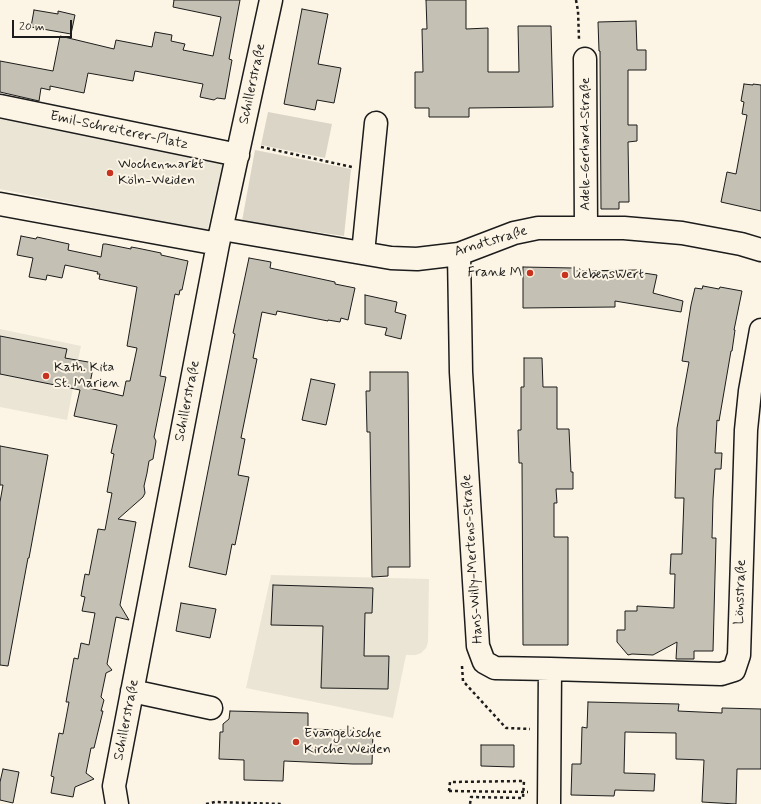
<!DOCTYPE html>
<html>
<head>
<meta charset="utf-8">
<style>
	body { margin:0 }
	#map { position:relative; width:761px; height:804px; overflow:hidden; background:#fcf5e5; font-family:Mynerve,sans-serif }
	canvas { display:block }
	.scale { position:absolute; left:12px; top:20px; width:60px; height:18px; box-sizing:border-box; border:2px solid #1c1c1c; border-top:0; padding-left:5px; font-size:12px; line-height:14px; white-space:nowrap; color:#1c1c1c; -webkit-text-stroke:3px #fcf5e5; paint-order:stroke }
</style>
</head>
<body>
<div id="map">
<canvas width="761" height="804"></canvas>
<div class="scale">20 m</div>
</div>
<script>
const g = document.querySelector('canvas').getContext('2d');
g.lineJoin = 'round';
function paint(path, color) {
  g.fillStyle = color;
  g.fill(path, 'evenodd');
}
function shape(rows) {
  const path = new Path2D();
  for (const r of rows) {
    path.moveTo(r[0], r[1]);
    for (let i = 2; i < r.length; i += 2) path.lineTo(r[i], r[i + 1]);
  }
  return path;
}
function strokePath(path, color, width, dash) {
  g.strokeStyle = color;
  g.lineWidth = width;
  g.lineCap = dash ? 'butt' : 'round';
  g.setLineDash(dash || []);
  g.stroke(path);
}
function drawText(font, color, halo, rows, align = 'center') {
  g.font = font + ' Mynerve,sans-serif';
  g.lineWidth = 4;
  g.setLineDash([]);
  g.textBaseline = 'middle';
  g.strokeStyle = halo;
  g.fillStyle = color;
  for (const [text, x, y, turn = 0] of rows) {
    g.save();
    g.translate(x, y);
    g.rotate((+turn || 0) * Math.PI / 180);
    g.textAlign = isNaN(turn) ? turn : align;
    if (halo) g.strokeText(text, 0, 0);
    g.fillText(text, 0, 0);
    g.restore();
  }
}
const built = shape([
	[0,113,224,158,207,231,0,189],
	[0,329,81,346,78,360,94,363,73,388,67,420,0,407],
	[271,575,429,579,428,642,426,648,421,653,416,655,406,655,393,718,246,688]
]);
const green = shape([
	[268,112,332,124,325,158,261,145],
	[255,150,351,169,344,236,242,221]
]);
const building = shape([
	[174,0,240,0,229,59,232,60,225,99,217,98,214,100,200,97,203,84,135,71,133,81,88,73,84,93,50,86,50,90,41,88,39,101,0,92,0,61,53,71,60,36,114,49,116,40,152,47,155,32,172,35,171,41,185,44,183,50,213,56,221,17,173,7,174,0],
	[426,0,466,0,466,29,488,28,488,72,519,72,518,26,551,26,553,107,469,108,469,117,429,117,429,108,415,108,415,72,423,72,422,29,427,29,426,0],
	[302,9,328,14,318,64,341,68,334,103,317,100,315,110,284,104,302,9],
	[34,10,58,14,58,11,75,15,71,34,31,27,34,10],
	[636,21,637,50,646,50,646,70,628,70,628,125,637,125,637,141,628,142,629,202,619,202,619,209,601,209,600,51,599,51,598,22,636,21],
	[744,84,753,85,753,84,761,85,761,211,721,202,727,172,736,174,747,115,742,114,744,102,741,101,744,84],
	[21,236,36,239,37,237,69,244,68,250,101,257,103,244,106,244,131,249,131,247,137,248,161,253,161,255,188,261,182,290,180,290,179,295,175,294,160,376,166,377,154,437,156,441,153,459,149,461,147,473,144,486,145,493,143,497,118,519,136,522,120,605,129,620,116,617,107,664,112,670,106,673,101,697,104,700,101,711,103,711,94,748,91,748,86,773,94,779,75,787,73,797,51,793,54,777,51,776,59,733,63,734,69,702,66,702,74,658,78,659,81,643,89,645,95,613,82,611,85,597,81,596,85,574,89,575,98,529,105,530,112,493,107,492,114,454,111,453,117,425,74,416,80,390,0,374,0,336,67,349,65,358,94,363,89,388,123,396,126,381,130,381,137,348,127,346,137,287,99,279,100,274,97,274,98,272,65,265,62,278,47,275,46,280,29,277,33,258,17,255,21,236],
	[249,258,271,262,270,268,335,282,335,284,355,288,348,320,341,318,340,322,328,320,328,321,277,311,276,315,262,312,253,358,257,359,241,438,245,439,238,475,249,477,235,545,232,544,226,575,189,567,235,334,233,333,249,258],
	[523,267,573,268,573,271,637,270,637,272,657,275,653,293,683,301,681,312,615,301,615,307,523,308,523,267],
	[703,286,719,289,720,287,742,291,734,330,735,330,732,351,731,351,719,421,717,420,715,453,722,453,721,469,715,469,713,499,712,538,716,538,713,651,694,651,694,659,676,659,677,642,653,655,632,654,628,655,617,642,617,630,625,630,625,611,637,611,637,606,674,608,675,574,670,574,671,554,682,554,684,498,675,498,677,428,689,362,682,361,691,305,695,288,702,289,703,286],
	[365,295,397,302,395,312,406,315,401,339,385,335,387,328,365,324,365,295],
	[524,358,542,358,543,387,557,387,557,429,569,429,571,472,573,472,573,489,556,489,557,503,554,503,554,537,568,537,568,645,523,645,522,463,519,463,518,430,521,430,521,387,524,387,524,358],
	[370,372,408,372,410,567,388,567,388,576,372,577,370,432,367,432,366,391,370,391,370,372],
	[311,379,335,384,326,425,302,420,311,379],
	[0,446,48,455,29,558,28,558,8,666,0,665,0,502,3,485,0,485,0,446],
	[273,585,373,588,372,613,365,613,364,656,389,656,388,689,321,688,323,626,271,625,273,585],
	[181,603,216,609,210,638,176,631,181,603],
	[588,702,679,704,678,711,722,713,722,708,761,709,761,769,737,769,736,804,702,802,704,760,676,759,676,733,625,732,624,773,655,774,654,791,615,790,614,796,571,795,572,764,581,764,582,727,587,728,588,702],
	[230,711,308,713,308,729,373,731,372,764,353,764,284,761,283,781,244,780,244,760,219,759,220,732,223,732,223,724,229,719,230,711],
	[481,745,514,745,514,767,481,766,481,745],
	[3,769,19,772,13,803,0,800,0,782,3,769]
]);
const path = shape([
	[576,0,578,11,579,39],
	[261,147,352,167],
	[462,666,463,681,506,728,530,729],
	[449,791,528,792],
	[206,804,215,802,282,804]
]);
const minor = shape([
	[585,59,586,228],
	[0,106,238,155],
	[0,204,218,244],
	[222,229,391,258,417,259,459,254,514,233,538,228,624,228,682,233,741,244,761,250],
	[363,253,376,123],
	[459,254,461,372,478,646,484,662,495,668,550,669,549,804],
	[550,669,721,674,734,670,739,655,746,430,750,391,761,330],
	[132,691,211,708],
	[117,804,114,786,218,244,271,0]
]);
const pathBridge = shape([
	[449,791,450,782,524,781,523,798,471,797,470,804]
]);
const markers = [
	[110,173,4,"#c8321e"],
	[530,273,4,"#c8321e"],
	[565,275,4,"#c8321e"],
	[46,376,4,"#c8321e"],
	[296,742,4,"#c8321e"]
];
const streetNames = [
	["Schillerstraße",253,84,-78],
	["Emil-Schreiterer-Platz",119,131,12],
	["Adele-Gerhard-Straße",586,144,-90],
	["Arndtstraße",491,242,-17],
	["Schillerstraße",188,401,-79],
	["Hans-Willy-Mertens-Straße",473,559,-94],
	["Lönsstraße",741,592,-88],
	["Schillerstraße",127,720,-79]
];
const poiNames = [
	["Wochenmarkt",118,165],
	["Köln-Weiden",118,181],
	["Frank M",522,273,"right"],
	["liebensWert",573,275],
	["Kath. Kita",54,368],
	["St. Marien",54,384],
	["Evangelische",304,734],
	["Kirche Weiden",304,750]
];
paint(built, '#ebe5d6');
paint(green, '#dbd5c8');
paint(building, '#c4c0b3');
strokePath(building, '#1c1c1c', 1);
strokePath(minor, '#1c1c1c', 25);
strokePath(path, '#1c1c1c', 2.5, [3, 3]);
strokePath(minor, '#fcf5e5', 22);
strokePath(pathBridge, '#1c1c1c', 2.5, [3, 3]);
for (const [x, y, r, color] of markers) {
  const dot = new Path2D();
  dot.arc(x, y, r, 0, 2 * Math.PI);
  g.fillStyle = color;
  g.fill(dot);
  strokePath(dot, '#fcf5e5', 1.5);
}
drawText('14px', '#1c1c1c', '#fcf5e5', streetNames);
drawText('14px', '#1c1c1c', '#fcf5e5', poiNames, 'left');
</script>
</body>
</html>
